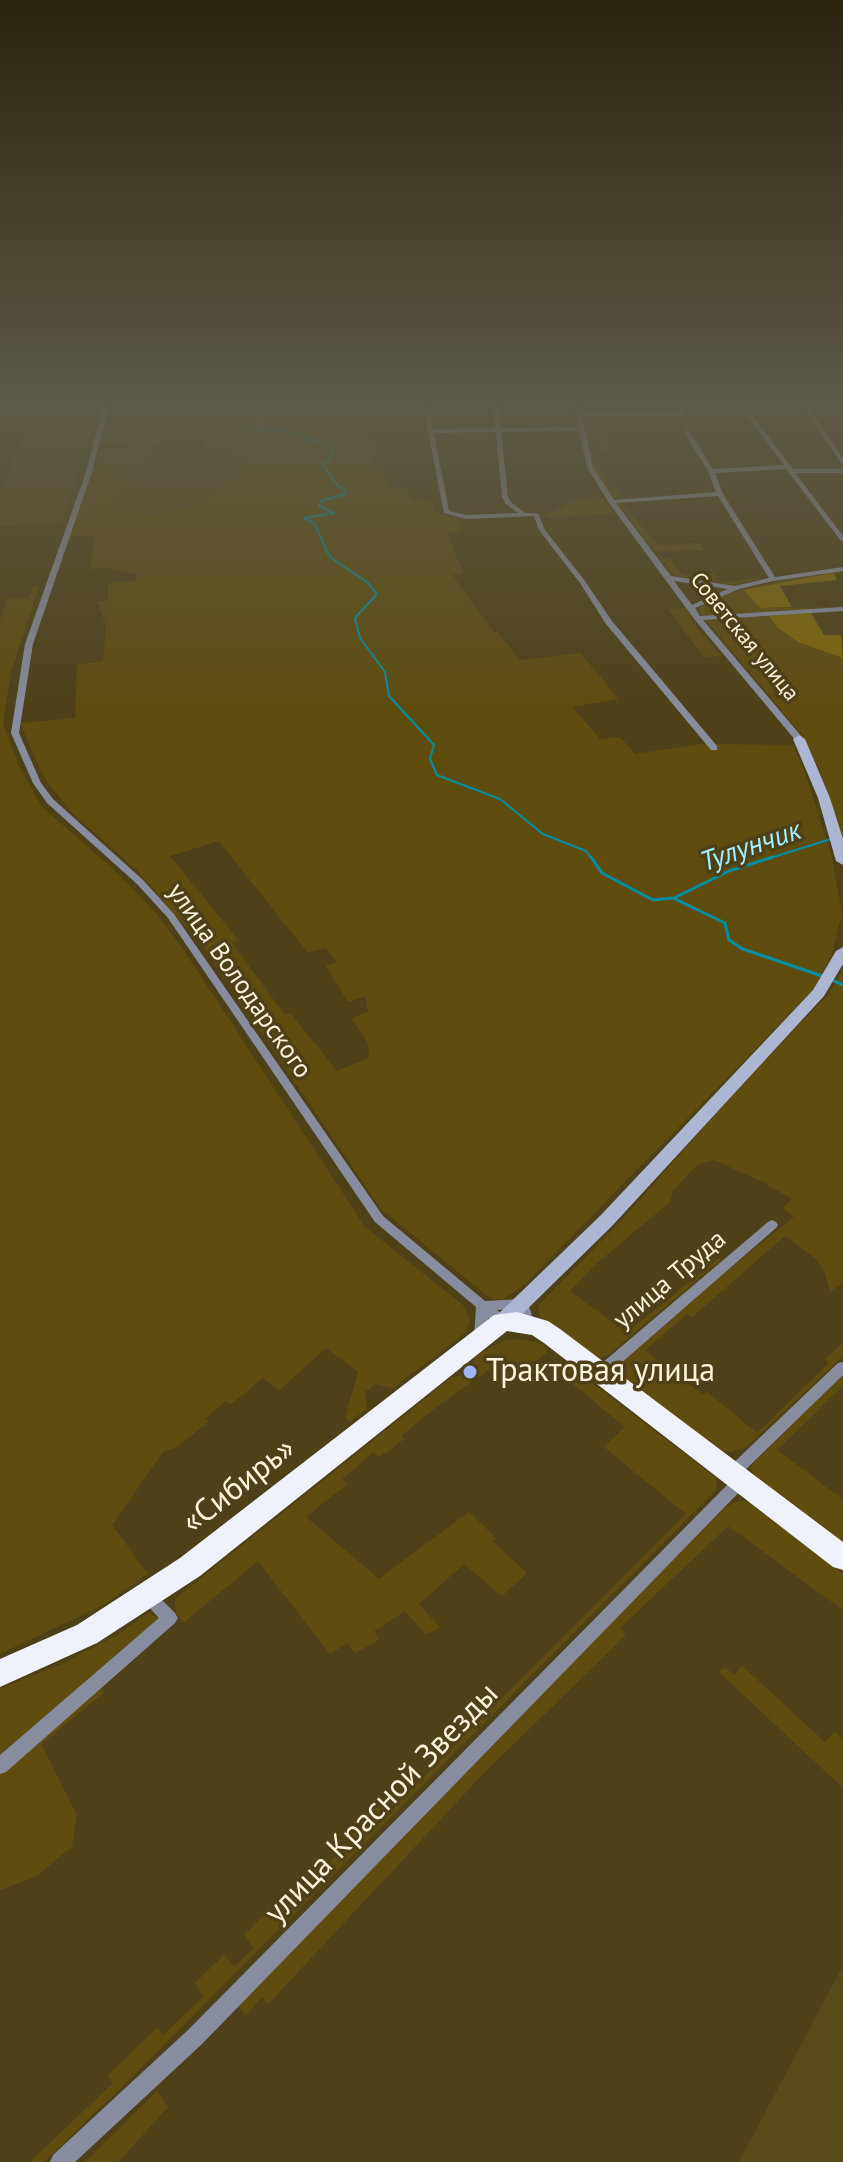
<!DOCTYPE html>
<html>
<head>
<meta charset="utf-8">
<style>
	body { margin:0 }
	canvas { display:block; background:#4e4118 }
</style>
</head>
<body>
<canvas width="843" height="2162"></canvas>
<script>
const g = document.querySelector('canvas').getContext('2d');
g.lineJoin = 'round';
function paint(path, color) {
  g.fillStyle = color;
  g.fill(path, 'evenodd');
}
function shape(rows) {
  const path = new Path2D();
  for (const r of rows) {
    path.moveTo(r[0], r[1]);
    for (let i = 2; i < r.length; i += 2) path.lineTo(r[i], r[i + 1]);
  }
  return path;
}
function strokePath(path, color, width, dash) {
  g.strokeStyle = color;
  g.lineWidth = width;
  g.lineCap = dash ? 'butt' : 'round';
  g.setLineDash(dash || []);
  g.stroke(path);
}
function drawText(font, color, halo, rows, align = 'center') {
  g.font = font + ' "PT Sans",sans-serif';
  g.lineWidth = 7;
  g.setLineDash([]);
  g.textBaseline = 'middle';
  g.strokeStyle = halo;
  g.fillStyle = color;
  for (const [text, x, y, turn = 0] of rows) {
    g.save();
    g.translate(x, y);
    g.rotate((+turn || 0) * Math.PI / 180);
    g.textAlign = isNaN(turn) ? turn : align;
    if (halo) g.strokeText(text, 0, 0);
    g.fillText(text, 0, 0);
    g.restore();
  }
}
const built = shape([
	[37,425,93,425,87,445,83,445,80,453,84,453,62,523,0,526,0,491,26,432],
	[207,438,237,438,244,475,197,505,156,514,112,515,123,469,160,458,164,453,203,453],
	[843,1969,843,2162,739,2162,839,1973]
]);
const green = shape([
	[131,406,353,406,354,411,362,411,363,423,374,423,375,429,359,430,358,434,368,434,370,444,378,444,381,451,371,452,376,459,372,460,373,466,380,466,385,471,380,472,391,487,407,488,412,501,431,501,435,513,458,520,462,530,447,533,463,573,452,575,494,632,498,632,519,660,580,653,606,683,618,699,572,707,600,739,620,737,635,754,701,744,793,745,805,773,831,854,842,913,831,956,813,990,524,1285,504,1299,493,1299,486,1295,381,1209,204,948,136,869,71,812,44,777,35,758,20,723,75,718,77,665,103,661,106,625,97,602,108,600,108,583,136,581,137,574,108,568,90,569,94,536,71,536,100,449,146,447,151,449,150,455,162,454,160,458,123,469,112,515,156,514,197,505,244,475,237,438,178,438,161,442,159,445,102,443,104,437,139,428,143,417,130,414,130,410,137,410],
	[219,841,308,953,325,948,337,962,326,966,348,1002,366,996,368,1012,351,1018,368,1043,369,1058,337,1071,290,1013,285,1015,231,942,238,940,170,856],
	[582,419,600,419,608,443,604,445,612,449,597,451,601,471,612,489,616,488,619,495,640,497,612,497,593,468,590,450,600,447,599,443,585,443],
	[596,497,603,498,614,513,540,518,570,502],
	[622,503,658,545,699,543,704,550,658,552,662,558,671,558,679,571,686,575,713,573,721,582,766,577,735,585,674,575,618,504],
	[843,572,745,590,760,608,843,607,701,615,699,611,702,604,732,591,821,573],
	[34,585,39,586,11,672,3,724,21,770,42,807,113,869,157,914,185,952,365,1227,464,1306,470,1322,465,1333,393,1388,376,1384,365,1392,367,1408,350,1422,345,1418,358,1372,326,1348,279,1390,263,1378,231,1404,226,1401,206,1418,209,1421,179,1446,163,1452,112,1525,148,1574,103,1605,0,1654,0,620,8,598,28,598],
	[686,608,693,623,721,656,703,657,668,609],
	[769,616,777,627,798,642,843,658,843,841,820,771,802,735,705,619],
	[843,969,843,1282,830,1292,824,1270,815,1258,785,1236,692,1317,687,1314,645,1350,703,1395,707,1392,757,1433,829,1363,825,1359,843,1343,843,1356,746,1447,730,1452,721,1450,625,1379,620,1370,621,1362,670,1317,794,1217,782,1208,792,1199,763,1182,714,1160,697,1165,673,1190,670,1202,597,1263,570,1291,626,1333,719,1258,721,1260,608,1355,600,1358,586,1353,540,1316,538,1306,621,1221,754,1071,829,994],
	[516,1339,537,1342,545,1346,547,1352,529,1368,523,1364,500,1362,439,1405,401,1436,404,1439,394,1447,379,1457,373,1453,342,1479,347,1484,306,1517,379,1579,469,1512,496,1538,492,1541,527,1573,502,1596,464,1564,419,1604,440,1628,426,1634,405,1611,374,1631,379,1640,355,1653,347,1643,330,1654,258,1561,183,1623,176,1613,175,1599,451,1378,476,1371,473,1360,482,1352,504,1341],
	[567,1364,716,1478,717,1489,127,2082,44,2162,30,2162,113,2083,108,2075,157,2028,163,2035,204,1996,195,1983,224,1955,234,1967,254,1948,244,1935,270,1909,275,1915,353,1839,349,1828,385,1795,396,1805,686,1514,604,1447,625,1427,556,1370],
	[843,1374,843,1386,777,1450,843,1500,843,1545,755,1478,751,1466],
	[740,1501,749,1502,843,1573,843,1610,728,1526,620,1628,626,1635,484,1773,268,2004,262,1997,246,2015,238,2006,681,1550,727,1506],
	[148,1613,160,1619,100,1688,104,1693,41,1744,77,1815,72,1846,37,1876,0,1890,0,1689,64,1663,119,1634],
	[742,1666,825,1742,835,1732,843,1739,843,1788,719,1672,725,1667,734,1675],
	[157,2091,168,2107,118,2162,85,2162]
]);
const forest = shape([
	[833,573,837,580,780,586,792,607,760,608,744,590],
	[811,613,824,635,841,635,843,658,798,642,777,627,769,616]
]);
const streamFar1 = shape([
	[268,406,253,420,254,429,289,431,332,447,331,459,322,464,337,485,345,490,345,494,321,501,319,506,334,513,304,518,314,523,330,557,367,582,377,594,355,618,360,638,385,672,389,696,434,745,430,759,437,775,500,799,543,834,586,851,592,859],
	[767,859,831,839]
]);
const stream = shape([
	[591,857,602,873,653,900,673,898,725,923,729,940,743,949,825,977],
	[674,898,729,871,773,857],
	[832,980,843,985]
]);
const street = shape([
	[7,406,13,406,0,418,0,413,7,406],
	[103,406,109,406,92,472,33,644,19,733,41,783,53,799,143,880,174,914,383,1216,485,1301,522,1299,527,1300,535,1325,534,1329,529,1330,524,1329,517,1309,497,1310,507,1318,508,1322,507,1326,502,1327,497,1326,488,1318,488,1338,486,1342,481,1343,476,1342,474,1338,476,1307,375,1222,168,918,137,884,47,803,33,783,11,733,25,644,86,472,103,406],
	[423,406,429,406,433,429,495,428,493,406,499,406,501,428,579,427,574,406,580,406,581,412,678,412,675,406,681,406,684,414,681,416,582,416,593,467,614,500,716,492,708,471,684,432,687,430,690,432,713,469,784,465,740,406,745,406,793,469,843,469,843,473,795,473,843,536,843,542,841,541,786,469,715,473,723,494,775,577,843,567,843,571,773,581,739,589,695,608,700,616,843,607,843,611,703,620,802,737,802,741,796,741,695,620,609,503,587,467,579,431,501,432,508,497,511,502,525,513,538,513,545,530,585,581,612,621,717,746,717,750,711,750,606,624,580,583,539,530,534,516,466,519,444,513,423,406],
	[496,432,502,497,506,504,518,513,466,515,449,511,434,433,496,432],
	[718,496,769,578,735,586,671,576,616,503,718,496],
	[674,581,728,589,692,605,674,581],
	[802,406,807,406,843,458,843,464,841,463,802,406],
	[772,1220,776,1222,778,1225,776,1228,605,1377,600,1378,595,1377,593,1373,595,1369,768,1222,772,1220],
	[843,1362,843,1375,739,1476,746,1477,748,1481,746,1485,202,2044,75,2162,50,2162,53,2155,188,2030,734,1478,727,1477,725,1473,727,1469,838,1363,843,1362],
	[148,1589,153,1591,175,1613,178,1618,175,1623,6,1772,0,1774,0,1755,159,1618,143,1601,140,1596,143,1591,148,1589]
]);
const secondary = shape([
	[799,735,805,739,830,798,843,839,843,865,836,861,818,798,793,739,799,735],
	[843,947,843,964,824,996,612,1226,509,1327,502,1329,495,1327,493,1322,495,1317,600,1216,813,990,836,951,843,947]
]);
const highway = shape([
	[517,1312,548,1321,560,1329,843,1542,843,1570,833,1567,544,1343,532,1335,507,1331,200,1576,97,1643,0,1687,0,1659,77,1625,180,1558,494,1315,517,1312]
]);
const markers = [
	[470,1372,8,"#9fb3fd"]
];
const farStreetnames = [
	["Советская улица",744,637,51]
];
const streetNames = [
	["улица Володарского",239,981,55],
	["улица Труда",670,1280,-40]
];
const waterNames = [
	["Тулунчик",751,847,-19]
];
const nearPoinames = [
	["Трактовая улица",486,1372]
];
const nearStreetnames = [
	["«Сибирь»",239,1486,-38],
	["улица Красной Звезды",382,1804,-46]
];
paint(built, '#5a4a18');
paint(green, '#5f4d10');
paint(forest, '#7f6709');
strokePath(streamFar1, '#008fa3', 2);
strokePath(stream, '#008fa3', 3);
paint(street, '#878c9e');
paint(secondary, '#acb5d1');
paint(highway, '#eff2fb');
const sky = g.createLinearGradient(0, 0, 0, 709);
sky.addColorStop(0, '#2b240d');
sky.addColorStop(0.57, '#5d5a48');
sky.addColorStop(1, '#5d5a4800');
g.fillStyle = sky;
g.fillRect(0, 0, 843, 709);
for (const [x, y, r, color] of markers) {
  const dot = new Path2D();
  dot.arc(x, y, r, 0, 2 * Math.PI);
  g.fillStyle = color;
  g.fill(dot);
  strokePath(dot, '#4e4118', 3);
}
drawText('22px', '#fbf4dd', '#4e4118', farStreetnames);
drawText('26px', '#fbf4dd', '#4e4118', streetNames);
drawText('italic 28px', '#9fefff', '#4e4118', waterNames);
drawText('32px', '#fbf4dd', '#4e4118', nearPoinames, 'left');
drawText('32px', '#fbf4dd', '#4e4118', nearStreetnames);
</script>
</body>
</html>
